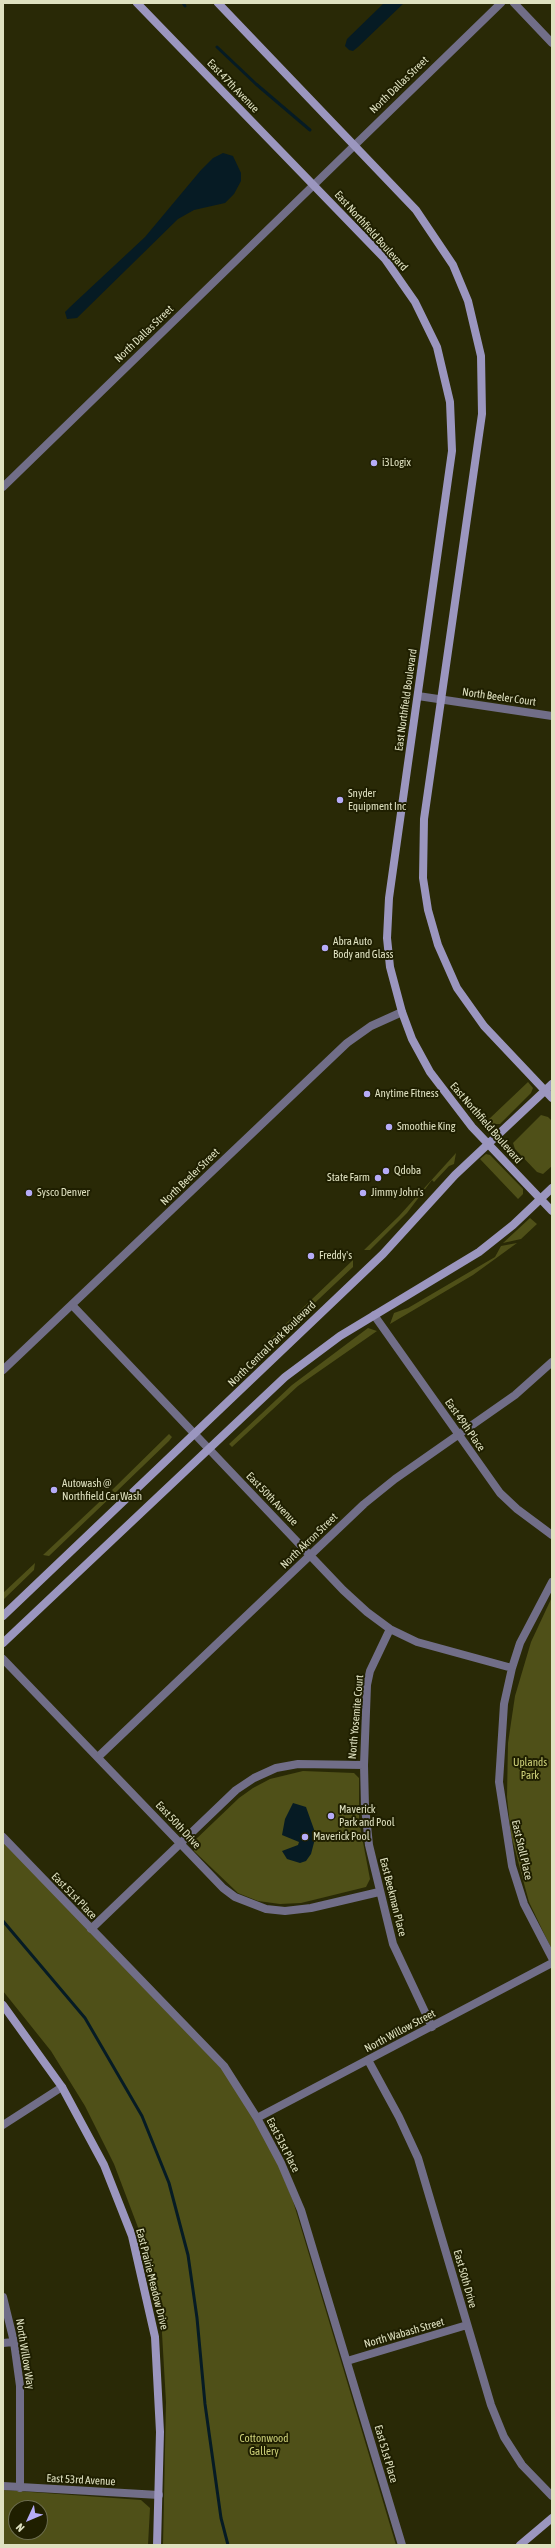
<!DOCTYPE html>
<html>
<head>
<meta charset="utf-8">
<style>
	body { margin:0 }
	#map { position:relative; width:555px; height:2548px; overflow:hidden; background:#292906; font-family:"Asap Condensed",sans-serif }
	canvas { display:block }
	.frame { position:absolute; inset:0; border:4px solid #dfe1c0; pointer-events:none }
	.north { position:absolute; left:8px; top:2500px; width:40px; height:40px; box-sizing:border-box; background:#1f1f00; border:1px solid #6c6d4d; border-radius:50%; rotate:226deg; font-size:11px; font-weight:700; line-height:16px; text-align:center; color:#dfe1c0 }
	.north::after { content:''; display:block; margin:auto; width:14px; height:18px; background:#b6acf8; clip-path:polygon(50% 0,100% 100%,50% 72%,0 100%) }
</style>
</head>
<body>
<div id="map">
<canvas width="555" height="2548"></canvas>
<div class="frame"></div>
<div class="north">N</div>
</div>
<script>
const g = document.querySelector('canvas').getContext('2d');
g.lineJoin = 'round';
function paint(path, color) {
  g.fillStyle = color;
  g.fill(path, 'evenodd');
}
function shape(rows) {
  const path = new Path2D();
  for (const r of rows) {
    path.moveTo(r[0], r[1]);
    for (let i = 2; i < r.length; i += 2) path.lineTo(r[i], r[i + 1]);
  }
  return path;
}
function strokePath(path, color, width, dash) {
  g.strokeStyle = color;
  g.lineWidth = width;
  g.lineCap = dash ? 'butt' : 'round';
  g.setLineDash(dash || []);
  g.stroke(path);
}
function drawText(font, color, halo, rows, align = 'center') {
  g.font = font + ' "Asap Condensed",sans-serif';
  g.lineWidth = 4;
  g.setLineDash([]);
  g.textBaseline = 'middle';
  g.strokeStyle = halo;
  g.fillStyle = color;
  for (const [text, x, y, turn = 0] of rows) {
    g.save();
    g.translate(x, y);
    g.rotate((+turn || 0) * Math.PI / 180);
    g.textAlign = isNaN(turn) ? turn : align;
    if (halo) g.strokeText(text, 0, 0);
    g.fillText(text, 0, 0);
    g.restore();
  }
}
const green = shape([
	[528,1082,533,1088,531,1093,500,1124,492,1124,488,1120],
	[541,1115,548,1117,552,1121,552,1166,543,1174,537,1172,515,1149,513,1143],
	[456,1153,454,1164,449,1166,434,1182,432,1180,407,1213,370,1250,364,1250,399,1216],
	[486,1154,490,1155,523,1189,523,1194,518,1199,480,1159],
	[530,1218,537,1224,521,1239,503,1243],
	[517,1243,473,1275,390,1324,394,1313,408,1308,495,1257,501,1246],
	[353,1260,353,1267,270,1345,267,1342],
	[368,1328,377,1331,298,1386,232,1447,229,1444,292,1385],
	[169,1434,172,1437,169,1441,115,1493,112,1490],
	[111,1491,114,1494,49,1556,43,1555],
	[35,1563,34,1570,3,1600,3,1593],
	[552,1597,552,1950,529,1902,511,1835,507,1797,508,1743,515,1696,531,1642],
	[303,1771,354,1773,359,1778,359,1821,370,1879,366,1887,301,1903,280,1904,258,1901,238,1893,194,1851,193,1842,239,1798,253,1788,270,1779],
	[3,1841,223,2070,253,2117,276,2159,293,2201,396,2545,163,2545,166,2402,161,2316,139,2230,114,2164,85,2106,51,2051,3,1991],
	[3,2490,141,2500,150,2508,148,2545,3,2545],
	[16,2508,40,2508,40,2532,16,2532]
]);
const water = shape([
	[384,3,404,3,358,47,353,51,349,50,345,46,347,39],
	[223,153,233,156,241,173,241,181,234,194,225,203,194,210,178,219,77,318,67,319,65,312,70,307,145,237,201,170,213,158],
	[293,1803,306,1807,316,1835,311,1854,306,1861,300,1863,287,1859,282,1851,298,1845,299,1842,282,1835,285,1819]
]);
const stream = shape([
	[183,3,185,6],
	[217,47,256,84,310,130],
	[3,1921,85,2018,142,2116,169,2183,188,2255,197,2318,205,2404,221,2518,228,2545]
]);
const street = shape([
	[514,3,552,43],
	[3,487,501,3],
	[418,696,552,716],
	[72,1305,343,1590,367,1612,390,1629,417,1642,512,1668],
	[374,1315,500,1493,517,1509,552,1535],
	[3,1370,347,1043,371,1026,402,1012],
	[552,1582,520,1643,512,1668,504,1704,499,1782,512,1866,524,1904,552,1958],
	[390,1629,370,1671,367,1685,364,1765,365,1807,369,1845,393,1944,432,2027],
	[3,1659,223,1888,235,1897,266,1909,285,1911,311,1908,379,1892],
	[98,1757,364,1504,395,1479,515,1395,552,1362],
	[3,1837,224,2066,257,2118,281,2163,301,2210,402,2545],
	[91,1929,236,1790,254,1778,276,1768,298,1764,364,1765],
	[368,2060,399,2117,418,2158,491,2405,504,2437,522,2465,552,2496],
	[257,2118,552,1963],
	[3,2125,62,2087],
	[3,2297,14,2342,20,2386,20,2488],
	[3,2343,14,2342],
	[347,2361,467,2325],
	[3,2486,159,2495]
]);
const secondary = shape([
	[137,3,385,259,415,302,437,347,450,402,452,451,389,898,387,938,390,967,402,1012,412,1039,430,1072,472,1127,552,1211],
	[218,3,416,210,453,265,468,301,481,356,482,414,424,819,423,878,428,910,438,945,457,988,484,1026,552,1098],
	[3,1616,383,1254,455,1175,552,1084],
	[3,1643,285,1377,340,1336,479,1252,513,1225,552,1188],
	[3,2005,62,2087,104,2165,132,2236,155,2337,160,2432,157,2545],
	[520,2545,552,2518]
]);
const markers = [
	[374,463,4,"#b6acf8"],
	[340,800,4,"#b6acf8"],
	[325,948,4,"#b6acf8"],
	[367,1094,4,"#b6acf8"],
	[389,1127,4,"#b6acf8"],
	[386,1171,4,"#b6acf8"],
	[378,1178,4,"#b6acf8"],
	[29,1193,4,"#b6acf8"],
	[363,1193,4,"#b6acf8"],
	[311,1256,4,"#b6acf8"],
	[54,1490,4,"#b6acf8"],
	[331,1816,4,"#b6acf8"],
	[305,1837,4,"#b6acf8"]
];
const streetNames = [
	["North Dallas Street",399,85,-44],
	["East 47th Avenue",233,86,46],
	["East Northfield Boulevard",371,231,48],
	["North Dallas Street",144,334,-44],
	["North Beeler Court",499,697,8],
	["East Northfield Boulevard",406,700,-82],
	["East Northfield Boulevard",486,1123,49],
	["North Beeler Street",190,1177,-44],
	["North Central Park Boulevard",272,1344,-44],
	["East 49th Place",465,1425,55],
	["East 50th Avenue",272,1499,46],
	["North Akron Street",309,1541,-44],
	["North Yosemite Court",356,1717,-85],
	["East 50th Drive",178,1825,47],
	["East Stoll Place",522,1850,77],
	["East 51st Place",74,1896,46],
	["East Beekman Place",393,1897,76],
	["North Willow Street",400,2031,-28],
	["East 51st Place",283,2145,63],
	["East Prairie Meadow Drive",152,2279,76],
	["East 50th Drive",465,2279,74],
	["North Wabash Street",404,2333,-16],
	["North Willow Way",25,2354,81],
	["East 51st Place",386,2454,74],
	["East 53rd Avenue",81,2480,3]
];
const poiNames = [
	["i3Logix",382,463],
	["Snyder",348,794],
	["Equipment Inc",348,807],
	["Abra Auto",333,942],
	["Body and Glass",333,955],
	["Anytime Fitness",375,1094],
	["Smoothie King",397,1127],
	["Qdoba",394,1171],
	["State Farm",370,1178,"right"],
	["Sysco Denver",37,1193],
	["Jimmy John's",371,1193],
	["Freddy's",319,1256],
	["Autowash @",62,1484],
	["Northfield Car Wash",62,1497],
	["Maverick",339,1810],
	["Park and Pool",339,1823],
	["Maverick Pool",313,1837]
];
const parkNames = [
	["Uplands",530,1763],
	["Park",530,1776],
	["Cottonwood",264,2439],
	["Gallery",264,2452]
];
paint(green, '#4f5018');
paint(water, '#061b24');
strokePath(stream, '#061b24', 3);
strokePath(street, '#716e88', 8);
strokePath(secondary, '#9b96bf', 8);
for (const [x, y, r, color] of markers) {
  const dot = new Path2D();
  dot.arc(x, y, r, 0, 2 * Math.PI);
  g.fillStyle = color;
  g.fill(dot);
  strokePath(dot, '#1f1f00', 1.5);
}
drawText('11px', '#dfe1c0', '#1f1f00', streetNames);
drawText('11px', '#dfe1c0', '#1f1f00', poiNames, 'left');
drawText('11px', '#ced179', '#1f1f00', parkNames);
</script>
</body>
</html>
